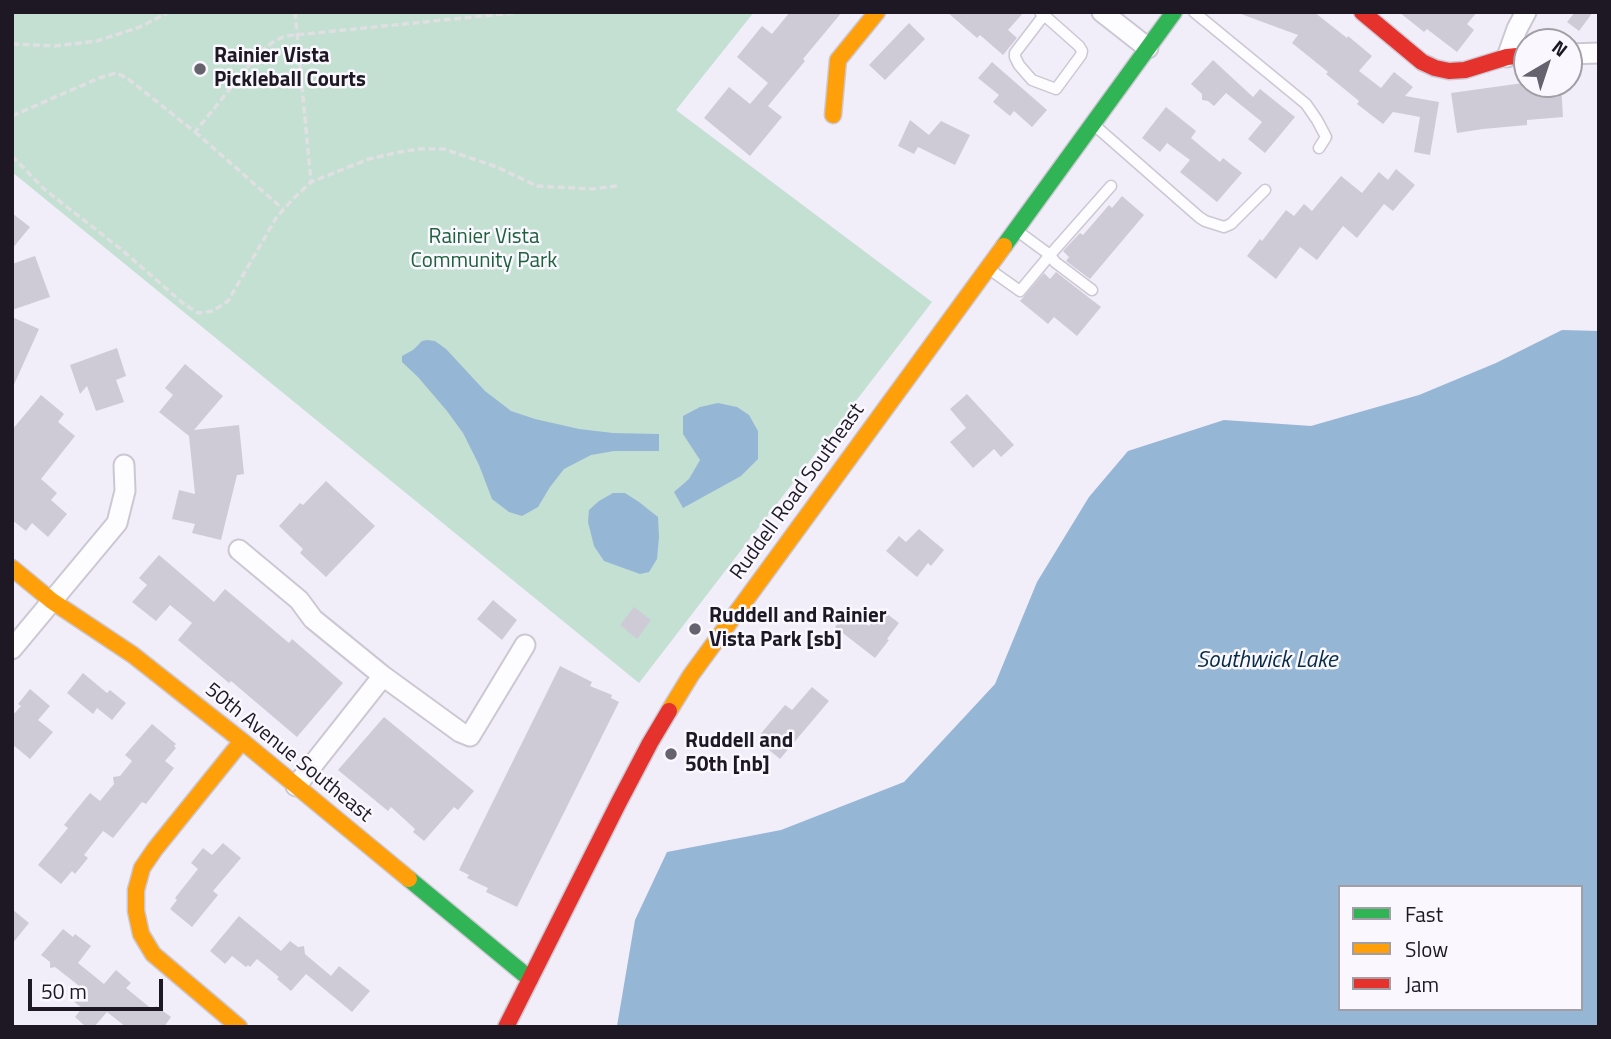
<!DOCTYPE html>
<html>
<head>
<meta charset="utf-8">
<style>
	body { margin:0 }
	#map { position:relative; width:1611px; height:1039px; overflow:hidden; background:#f1edf9; font-family:"Titillium Web",sans-serif }
	canvas { display:block }
	.frame { position:absolute; inset:0; border:14px solid #1d1823; pointer-events:none }
	.legend { position:absolute; left:1338px; top:885px; width:245px; height:126px; box-sizing:border-box; background:#faf8fe; border:2px solid #a29ea6; margin:0; padding:9px 12px; list-style:none; font-size:21px; color:#1d1823 }
	.legend li { display:flex; align-items:center; gap:14px; height:35px }
	.legend b { width:35px; border:2px solid #a29ea6 }
	.north { position:absolute; left:1513px; top:28px; width:70px; height:70px; box-sizing:border-box; background:#faf8fe; border:2px solid #a29ea6; border-radius:50%; rotate:39deg; font-size:19px; font-weight:700; line-height:28px; text-align:center; color:#1d1823 }
	.north::after { content:''; display:block; margin:auto; width:24px; height:32px; background:#67636e; clip-path:polygon(50% 0,100% 100%,50% 72%,0 100%) }
	.scale { position:absolute; left:28px; top:979px; width:135px; height:32px; box-sizing:border-box; border:4px solid #1d1823; border-top:0; padding-left:9px; font-size:21px; line-height:24px; white-space:nowrap; color:#1d1823; -webkit-text-stroke:5px #faf8fe; paint-order:stroke }
</style>
</head>
<body>
<div id="map">
<canvas width="1611" height="1039"></canvas>
<div class="frame"></div>
<ul class="legend">
<li><b style="height:9px;background:#30b455"></b>Fast</li>
<li><b style="height:9px;background:#ff9f0a"></b>Slow</li>
<li><b style="height:9px;background:#e5322d"></b>Jam</li>
</ul>
<div class="north">N</div>
<div class="scale">50 m</div>
</div>
<script>
const g = document.querySelector('canvas').getContext('2d');
g.lineJoin = 'round';
function paint(path, color) {
  g.fillStyle = color;
  g.fill(path, 'evenodd');
}
function shape(rows) {
  const path = new Path2D();
  for (const r of rows) {
    path.moveTo(r[0], r[1]);
    for (let i = 2; i < r.length; i += 2) path.lineTo(r[i], r[i + 1]);
  }
  return path;
}
function strokePath(path, color, width, dash) {
  g.strokeStyle = color;
  g.lineWidth = width;
  g.lineCap = dash ? 'butt' : 'round';
  g.setLineDash(dash || []);
  g.stroke(path);
}
function drawText(font, color, halo, rows, align = 'center') {
  g.font = font + ' "Titillium Web",sans-serif';
  g.lineWidth = 5;
  g.setLineDash([]);
  g.textBaseline = 'middle';
  g.strokeStyle = halo;
  g.fillStyle = color;
  for (const [text, x, y, turn = 0] of rows) {
    g.save();
    g.translate(x, y);
    g.rotate((+turn || 0) * Math.PI / 180);
    g.textAlign = isNaN(turn) ? turn : align;
    if (halo) g.strokeText(text, 0, 0);
    g.fillText(text, 0, 0);
    g.restore();
  }
}
const green = shape([
	[12,12,754,12,676,110,932,302,639,683,12,172]
]);
const water = shape([
	[1562,330,1599,331,1599,1027,617,1026,635,920,667,852,781,830,904,782,995,684,1037,582,1089,497,1128,451,1224,420,1311,426,1419,395,1496,363],
	[1340,887,1581,887,1581,1009,1340,1009],
	[427,340,435,341,446,349,485,391,511,411,535,419,579,429,613,433,659,434,659,451,614,451,591,455,564,469,550,487,538,507,522,516,509,512,492,499,479,465,463,433,447,411,418,377,402,362,402,356,413,350,422,341],
	[718,403,737,407,749,415,758,431,758,459,741,476,683,508,674,492,689,479,700,460,683,434,683,416,700,407],
	[613,493,625,493,639,502,658,517,659,537,657,559,649,572,640,574,604,561,594,546,588,522,589,510,599,501]
]);
const building = shape([
	[790,12,842,12,803,59,805,61,768,106,782,117,750,156,704,118,729,87,750,104,768,83,737,57,762,26,772,34],
	[947,12,1024,12,1008,30,1017,38,1003,55,980,35,977,38],
	[1241,12,1314,12,1347,38,1348,36,1372,56,1359,71,1381,88,1394,72,1413,87,1405,96,1439,102,1430,155,1414,152,1420,117,1393,112,1383,124,1357,104,1359,101,1326,74,1328,72,1292,43,1298,35,1241,14],
	[1399,12,1477,12,1467,24,1474,30,1457,52,1427,29,1424,32],
	[1575,12,1593,12,1579,31,1567,22],
	[909,23,925,39,885,80,869,65],
	[1213,60,1253,97,1260,89,1295,117,1265,153,1248,139,1262,122,1226,93,1214,106,1208,101,1202,100,1202,94,1191,84],
	[992,62,1047,110,1032,127,1014,111,1010,116,993,102,999,95,978,78],
	[1523,83,1561,84,1563,117,1527,120,1527,125,1483,129,1457,133,1451,93],
	[1166,107,1196,131,1191,138,1220,162,1223,158,1242,173,1217,202,1180,172,1190,160,1167,143,1160,152,1142,138],
	[910,120,929,135,941,121,970,135,955,165,918,147,914,154,898,146],
	[1396,169,1415,185,1393,211,1384,204,1357,238,1343,226,1317,260,1300,247,1276,279,1247,256,1260,239,1262,241,1286,210,1294,216,1304,204,1312,211,1341,176,1362,193,1379,172,1388,180],
	[1122,196,1144,215,1090,279,1066,261,1069,257,1063,251,1080,233,1083,235,1109,205,1112,208],
	[12,213,30,227,12,249],
	[35,256,50,297,12,310,12,264],
	[1056,272,1101,307,1077,336,1054,317,1048,324,1020,301,1044,273,1050,279],
	[12,317,39,329,12,389],
	[117,348,126,376,116,380,124,402,96,411,87,386,80,394,70,365],
	[185,364,223,396,194,430,239,425,244,474,237,475,221,540,192,533,195,524,172,519,179,490,195,494,189,436,159,412,173,395,165,388],
	[967,394,1014,445,1001,457,994,449,973,468,950,442,966,428,950,409],
	[41,395,64,414,58,422,75,436,41,479,57,493,51,500,67,514,48,537,32,523,26,531,12,520,12,430],
	[326,481,375,526,326,577,300,553,303,549,279,526,300,503,303,505],
	[919,529,944,550,931,566,928,563,917,577,886,551,899,536,906,542],
	[159,555,214,602,225,589,289,643,292,639,343,683,297,737,231,681,229,683,178,640,192,623,170,605,156,621,132,602,147,585,139,578],
	[493,600,517,620,502,640,477,619],
	[634,607,651,620,637,639,620,625],
	[848,610,869,626,882,610,899,623,887,639,889,640,875,658,835,627],
	[560,666,592,682,590,686,612,695,611,698,619,702,517,907,486,892,488,888,467,878,469,875,459,870],
	[83,673,107,693,110,690,126,703,112,720,97,708,93,714,67,693],
	[812,687,829,701,780,759,763,745,764,743,758,737,785,705,792,710],
	[30,689,50,706,38,720,53,732,30,759,12,744,12,716,21,706,18,704],
	[384,717,474,791,458,810,454,807,424,841,413,832,415,829,391,807,388,811,338,770],
	[152,724,176,744,174,746,176,748,165,761,174,768,146,804,142,802,113,838,103,831,84,855,88,858,75,874,72,871,61,884,38,865,68,828,64,825,90,793,100,801,114,784,113,777,120,776,132,761,125,755],
	[223,843,241,858,213,891,218,895,192,927,170,909,177,900,175,898,198,869,191,863,203,848,212,855],
	[12,909,29,923,12,944],
	[239,916,281,951,290,941,298,947,304,946,305,954,331,976,339,966,370,991,352,1012,306,974,291,991,277,979,279,977,257,959,250,967,248,965,246,967,232,956,225,964,210,951],
	[63,929,73,937,75,934,91,946,78,963,104,984,116,970,131,983,126,988,153,1010,156,1006,171,1017,164,1027,126,1027,107,1012,94,1027,86,1027,75,1017,82,1008,73,1001,83,989,55,967,50,968,50,962,41,955]
]);
const path = shape([
	[295,12,311,182],
	[12,44,55,46,97,41,140,27,169,12],
	[12,116,99,78,116,73,127,78,195,132,260,52,273,42,285,36,523,12],
	[195,132,283,209],
	[12,156,44,189,122,250,184,304,198,313,213,311,228,301,276,218,293,199,311,182,369,159,400,152,420,149,444,149,497,167,537,186,592,189,617,186]
]);
const lane = shape([
	[1040,12,1044,15,1079,46,1082,51,1081,55,1056,89,1032,80,1019,65,1015,57,1015,53,1044,15],
	[1194,12,1306,104,1317,120,1326,137,1319,148],
	[1093,124,1199,217,1205,221,1224,227,1231,224,1265,190],
	[1016,230,1050,255,1111,186],
	[989,269,1020,291,1050,255,1055,262,1092,290]
]);
const street = shape([
	[1102,12,1148,48],
	[1569,54,1599,53],
	[1507,57,1517,29,1526,12],
	[239,550,299,600,313,619,383,676,460,732,470,736,525,645],
	[12,649,117,523,125,491,124,465],
	[296,786,383,676]
]);
const fast = shape([
	[1004,246,1174,12],
	[409,879,530,979]
]);
const slow = shape([
	[833,115,838,60,877,12],
	[12,568,52,601,133,655,242,741,409,879],
	[669,711,691,675,1004,246],
	[239,1027,153,954,141,934,136,911,136,890,142,868,155,849,242,741]
]);
const jam = shape([
	[1362,12,1422,62,1435,68,1449,71,1465,70,1507,57,1527,55],
	[506,1027,619,802,650,743,669,711]
]);
const markers = [
	[200,69,7,"#67636e"],
	[695,629,7,"#67636e"],
	[671,754,7,"#67636e"]
];
const poiNames = [
	["Rainier Vista",214,57],
	["Pickleball Courts",214,81],
	["Ruddell and Rainier",709,617],
	["Vista Park [sb]",709,641],
	["Ruddell and",685,742],
	["50th [nb]",685,766]
];
const parkNames = [
	["Rainier Vista",484,238],
	["Community Park",484,262]
];
const streetNames = [
	["Ruddell Road Southeast",798,492,-54],
	["50th Avenue Southeast",288,753,39]
];
const waterNames = [
	["Southwick Lake",1267,661]
];
paint(green, '#c3e0d2');
paint(water, '#96b6d6');
paint(building, '#cfcbd6');
strokePath(lane, '#ccc8d3', 13);
strokePath(street, '#ccc8d3', 23);
strokePath(fast, '#ccc8d3', 19);
strokePath(slow, '#ccc8d3', 19);
strokePath(jam, '#ccc8d3', 19);
strokePath(path, '#e0dfe2', 3.5, [7, 3.5]);
strokePath(lane, '#fdfcfe', 10);
strokePath(street, '#fdfcfe', 19);
strokePath(fast, '#30b455', 16);
strokePath(slow, '#ff9f0a', 16);
strokePath(jam, '#e5322d', 16);
for (const [x, y, r, color] of markers) {
  const dot = new Path2D();
  dot.arc(x, y, r, 0, 2 * Math.PI);
  g.fillStyle = color;
  g.fill(dot);
  strokePath(dot, '#faf8fe', 2.5);
}
drawText('bold 21px', '#1d1823', '#faf8fe', poiNames, 'left');
drawText('21px', '#1f603d', '#faf8fe', parkNames);
drawText('21px', '#1d1823', '#faf8fe', streetNames);
drawText('italic 23px', '#052c47', '#faf8fe', waterNames);
</script>
</body>
</html>
